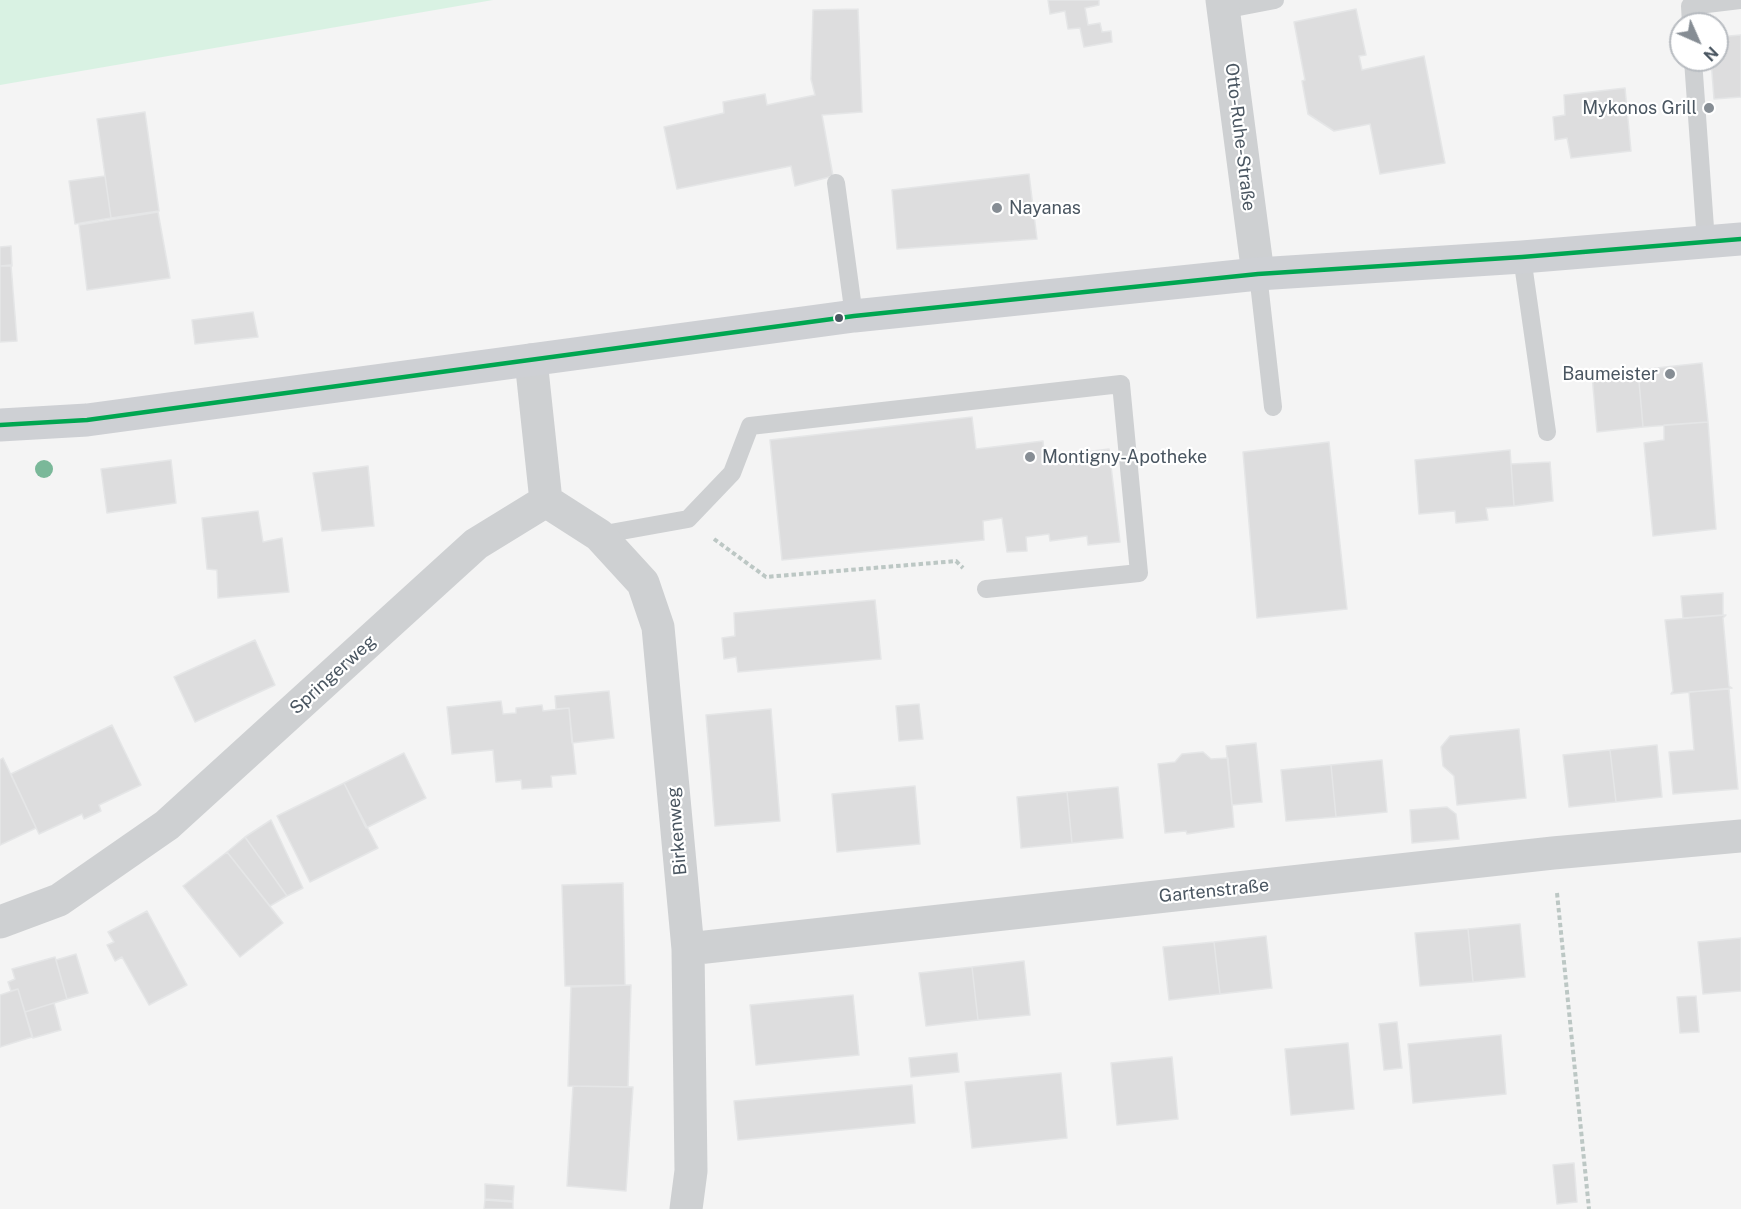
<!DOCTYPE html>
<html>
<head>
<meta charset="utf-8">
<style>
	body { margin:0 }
	#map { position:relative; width:1741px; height:1209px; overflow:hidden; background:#f4f4f4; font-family:"Public Sans",sans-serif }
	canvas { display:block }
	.north { position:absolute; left:1669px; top:12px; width:60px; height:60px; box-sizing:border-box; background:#fff; border:2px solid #b7bbc0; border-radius:50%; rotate:135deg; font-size:16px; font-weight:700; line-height:24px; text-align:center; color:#4a5661 }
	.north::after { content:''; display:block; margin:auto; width:21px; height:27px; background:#868d94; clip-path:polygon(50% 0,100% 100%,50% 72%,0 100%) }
</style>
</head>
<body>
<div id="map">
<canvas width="1741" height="1209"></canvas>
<div class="north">N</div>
</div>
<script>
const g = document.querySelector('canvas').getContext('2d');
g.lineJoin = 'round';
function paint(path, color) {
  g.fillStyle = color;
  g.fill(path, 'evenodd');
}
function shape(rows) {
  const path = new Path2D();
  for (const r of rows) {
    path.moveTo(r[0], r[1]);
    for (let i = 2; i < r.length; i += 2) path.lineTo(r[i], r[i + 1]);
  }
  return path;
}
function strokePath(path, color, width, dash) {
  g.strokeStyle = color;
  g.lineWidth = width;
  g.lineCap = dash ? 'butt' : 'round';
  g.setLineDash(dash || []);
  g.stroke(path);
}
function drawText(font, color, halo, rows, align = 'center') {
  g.font = font + ' "Public Sans",sans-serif';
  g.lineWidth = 4.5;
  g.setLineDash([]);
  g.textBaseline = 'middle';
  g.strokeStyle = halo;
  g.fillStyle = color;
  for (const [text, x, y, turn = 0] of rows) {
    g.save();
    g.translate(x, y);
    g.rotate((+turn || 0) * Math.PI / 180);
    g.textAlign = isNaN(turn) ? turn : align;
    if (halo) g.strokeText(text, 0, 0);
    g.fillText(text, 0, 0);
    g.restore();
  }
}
const green = shape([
	[0,0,493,0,0,85]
]);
const building = shape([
	[1048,0,1099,0,1099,5,1085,8,1088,25,1100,23,1102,32,1111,31,1112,42,1084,47,1080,28,1068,29,1065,11,1050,14,1048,0],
	[858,9,862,112,822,115,833,176,795,186,791,166,677,189,664,127,724,113,723,102,765,94,767,105,815,95,811,79,813,10,858,9],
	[1356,9,1366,55,1359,56,1362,70,1424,56,1445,163,1380,174,1370,124,1334,131,1308,114,1302,81,1305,80,1294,22,1356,9],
	[1741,35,1741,97,1714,99,1711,60,1717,60,1717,37,1741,35],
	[1625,88,1631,151,1571,158,1567,138,1555,140,1553,117,1565,115,1564,95,1625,88],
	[145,112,159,211,111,218,97,119,145,112],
	[1029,174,1037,239,897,249,892,190,1029,174],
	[105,176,111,218,75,224,69,181,105,176],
	[158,212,170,278,87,290,79,225,158,212],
	[11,246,12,266,0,266,0,247,11,246],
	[11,265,17,341,0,342,0,266,11,265],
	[253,312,258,337,195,344,192,320,253,312],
	[1702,363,1708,422,1643,427,1638,370,1702,363],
	[1638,370,1643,427,1597,432,1592,375,1638,370],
	[972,417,976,449,1043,441,1045,463,1078,461,1077,453,1109,449,1120,542,1088,545,1087,536,1050,541,1049,534,1026,537,1027,551,1007,552,1002,518,983,521,984,540,782,560,770,440,972,417],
	[1708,422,1716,529,1653,536,1644,443,1664,440,1664,425,1708,422],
	[1329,442,1347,609,1257,618,1243,452,1329,442],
	[1510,450,1514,506,1486,508,1488,520,1456,523,1455,511,1419,514,1415,460,1510,450],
	[171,460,176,503,107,513,101,469,171,460],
	[1550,462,1553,501,1514,506,1511,464,1550,462],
	[368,466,374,526,322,531,313,473,368,466],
	[258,511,263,542,282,538,289,592,218,598,217,570,207,569,202,518,258,511],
	[1723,593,1723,615,1683,618,1681,596,1723,593],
	[875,600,881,659,738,672,736,657,724,659,722,638,735,636,734,613,875,600],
	[1726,615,1723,618,1729,686,1732,688,1671,694,1673,691,1665,620,1726,615],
	[255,640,275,685,195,722,174,677,255,640],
	[1729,689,1738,789,1673,794,1669,752,1694,750,1689,692,1729,689],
	[609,691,614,738,572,743,569,708,556,709,555,696,609,691],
	[501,701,503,714,516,713,516,708,542,705,543,711,569,708,576,774,551,776,552,787,522,789,521,780,496,782,493,750,452,754,447,707,501,701],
	[919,704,923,739,899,741,896,706,919,704],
	[771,709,780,821,715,826,706,715,771,709],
	[112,725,141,785,99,805,101,811,84,819,82,814,39,834,11,774,112,725],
	[1519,729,1526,798,1457,805,1454,776,1443,766,1441,747,1450,736,1519,729],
	[1256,743,1262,802,1232,805,1226,746,1256,743],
	[1657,745,1662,797,1616,802,1610,750,1657,745],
	[1610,750,1616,802,1569,807,1563,755,1610,750],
	[1203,752,1211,759,1228,758,1234,827,1187,834,1186,831,1165,833,1158,764,1175,762,1182,754,1203,752],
	[404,753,426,798,366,828,344,783,404,753],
	[3,758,36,828,0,845,0,760,3,758],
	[1382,760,1387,812,1336,817,1331,765,1382,760],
	[1331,765,1336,817,1286,821,1281,770,1331,765],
	[344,783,378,848,310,882,277,816,344,783],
	[915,786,920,844,837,852,832,794,915,786],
	[1118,787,1123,838,1072,843,1067,792,1118,787],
	[1067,792,1072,843,1021,848,1017,797,1067,792],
	[1447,807,1456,814,1459,839,1412,843,1410,810,1447,807],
	[271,820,303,888,287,896,245,837,271,820],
	[245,837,287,896,270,906,227,852,245,837],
	[227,852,283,923,240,957,183,886,227,852],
	[623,883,625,985,565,986,562,885,623,883],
	[147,911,187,985,149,1005,122,957,115,961,107,945,114,942,108,932,147,911],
	[1520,924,1525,977,1473,982,1468,929,1520,924],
	[1468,929,1473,982,1420,986,1415,933,1468,929],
	[1266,936,1272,988,1220,994,1214,942,1266,936],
	[1741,938,1741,991,1703,994,1698,942,1741,938],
	[1214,942,1220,994,1169,1000,1163,947,1214,942],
	[76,954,88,993,67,999,56,960,76,954],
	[55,957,67,999,25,1012,18,989,11,991,8,982,15,979,12,969,55,957],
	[1024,961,1030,1015,978,1020,972,967,1024,961],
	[972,967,978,1020,926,1026,919,973,972,967],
	[631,985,628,1087,568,1086,571,987,631,985],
	[18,989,32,1037,0,1047,0,995,18,989],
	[853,995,859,1055,756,1065,750,1005,853,995],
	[1696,996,1699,1032,1680,1033,1677,997,1696,996],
	[54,1003,61,1030,33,1038,25,1012,54,1003],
	[1397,1022,1402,1068,1384,1070,1379,1024,1397,1022],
	[1501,1035,1506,1094,1413,1103,1408,1044,1501,1035],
	[1348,1043,1354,1109,1291,1115,1285,1049,1348,1043],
	[957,1053,959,1072,911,1077,909,1058,957,1053],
	[1172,1057,1178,1119,1117,1125,1111,1063,1172,1057],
	[1061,1073,1067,1138,972,1148,965,1082,1061,1073],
	[912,1085,915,1123,738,1140,734,1101,912,1085],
	[573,1086,633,1087,626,1191,567,1186,573,1086],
	[1574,1163,1577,1202,1557,1204,1553,1165,1574,1163],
	[485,1184,514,1186,513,1201,485,1199,485,1184],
	[485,1200,513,1202,513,1209,484,1209,485,1200]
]);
const path = shape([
	[714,539,766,577,956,561,963,568],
	[1557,893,1589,1209]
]);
const lane = shape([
	[1223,10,1275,0],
	[1691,24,1690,6,1741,0],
	[1693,60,1706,242],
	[836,183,854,316],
	[1522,257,1547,432],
	[1258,274,1273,407],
	[599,535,688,519,732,473,750,426,1121,384,1139,573,986,589]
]);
const street = shape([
	[1222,0,1258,274],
	[546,501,599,535,643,583,658,627,688,949,691,1171,686,1209],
	[0,922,59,900,167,825,476,544,546,501,531,360],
	[688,949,1553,853,1741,836]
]);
const secondary = shape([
	[0,425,87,420,854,316,1258,274,1522,257,1741,239]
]);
const bus1 = shape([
	[0,425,87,420,854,316,1258,274,1522,257,1741,239]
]);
const trees = [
	[44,469]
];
const markers = [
	[1709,108,6,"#868d94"],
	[997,208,6,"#868d94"],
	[839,318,5,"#4a5661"],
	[1670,374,6,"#868d94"],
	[1030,457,6,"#868d94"]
];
const poiNames = [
	["Mykonos Grill",1697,108],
	["Nayanas",1009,208,"left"],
	["Baumeister",1658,374],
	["Montigny-Apotheke",1042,457,"left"]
];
const streetNames = [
	["Otto-Ruhe-Straße",1240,137,83],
	["Springerweg",333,675,-42],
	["Birkenweg",677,831,-95],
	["Gartenstraße",1214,891,-6]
];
paint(green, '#d9f2e3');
paint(building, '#ddddde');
strokePath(building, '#e5e6e7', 1.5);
strokePath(path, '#bcc7c4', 4, [4.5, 3]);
strokePath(lane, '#ced0d2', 18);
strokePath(street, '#ced0d2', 33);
strokePath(secondary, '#ced0d4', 33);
strokePath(bus1, '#00a651', 4.5);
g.fillStyle = '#7ab899';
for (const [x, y] of trees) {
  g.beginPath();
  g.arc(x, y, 9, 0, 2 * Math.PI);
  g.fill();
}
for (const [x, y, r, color] of markers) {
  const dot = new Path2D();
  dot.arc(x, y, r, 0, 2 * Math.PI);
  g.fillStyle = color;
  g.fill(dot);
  strokePath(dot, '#fff', 2);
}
drawText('18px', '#4a5661', '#fff', poiNames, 'right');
drawText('18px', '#4a5661', '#fff', streetNames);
</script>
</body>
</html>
